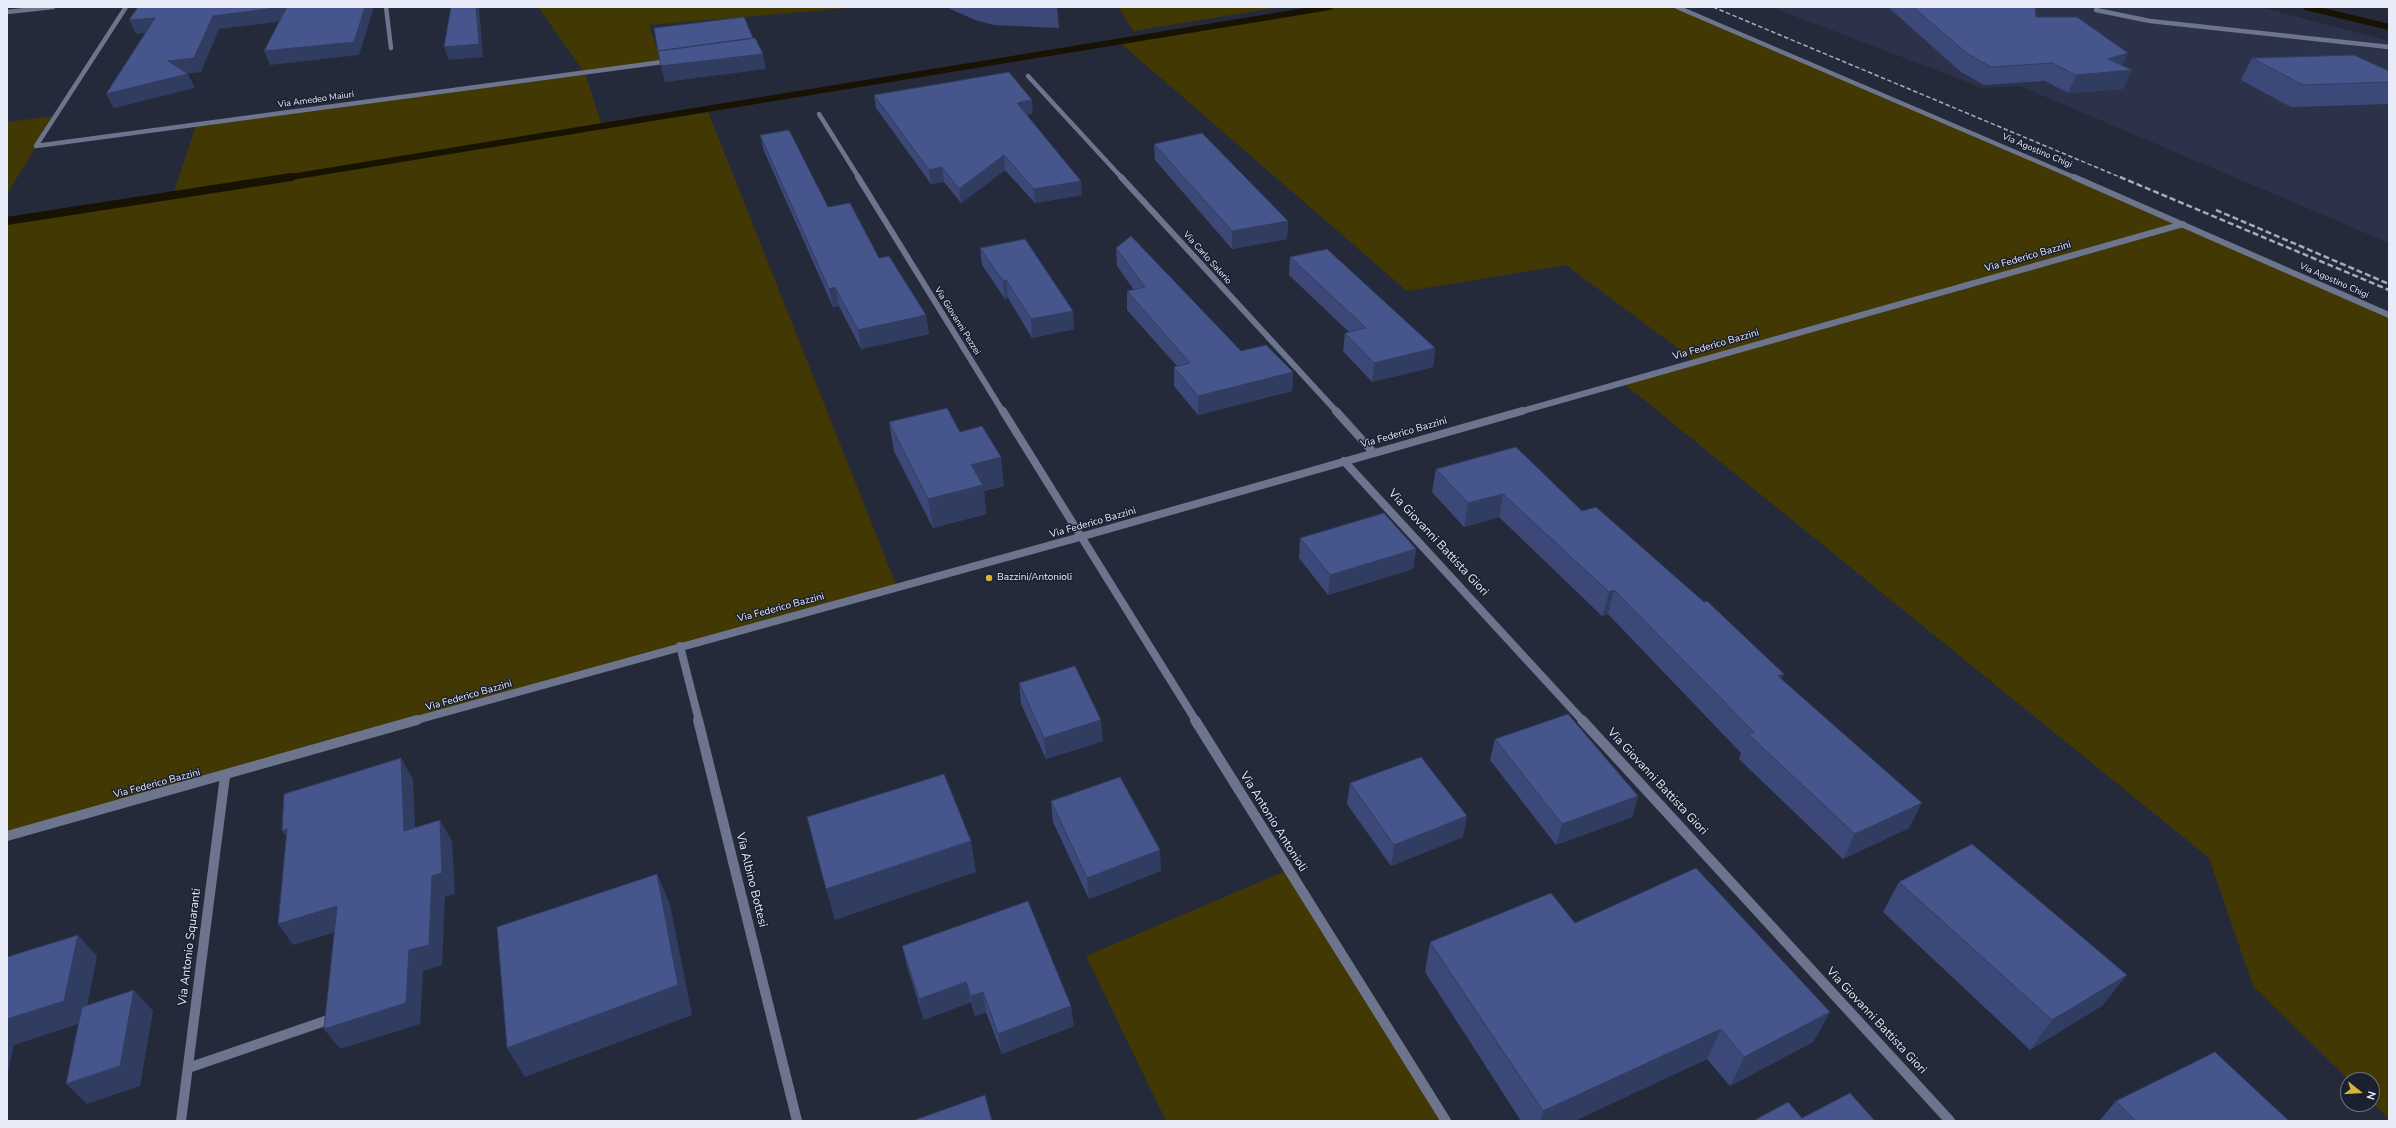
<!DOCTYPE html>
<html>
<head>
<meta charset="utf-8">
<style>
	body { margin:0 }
	#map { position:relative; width:2396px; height:1128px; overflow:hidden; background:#252a3b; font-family:"Nunito Sans",sans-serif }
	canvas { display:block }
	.frame { position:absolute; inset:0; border:8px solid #e8ecf8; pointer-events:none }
	.north { position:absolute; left:2340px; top:1072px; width:40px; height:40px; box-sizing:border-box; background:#1b2031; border:1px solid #6d7281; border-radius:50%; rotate:107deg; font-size:11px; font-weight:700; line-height:16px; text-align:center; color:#e8ecf8 }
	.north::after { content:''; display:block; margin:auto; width:14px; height:18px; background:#d2b736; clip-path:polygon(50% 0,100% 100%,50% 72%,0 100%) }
</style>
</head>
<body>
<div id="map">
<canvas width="2396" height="1128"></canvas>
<div class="frame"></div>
<div class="north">N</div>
</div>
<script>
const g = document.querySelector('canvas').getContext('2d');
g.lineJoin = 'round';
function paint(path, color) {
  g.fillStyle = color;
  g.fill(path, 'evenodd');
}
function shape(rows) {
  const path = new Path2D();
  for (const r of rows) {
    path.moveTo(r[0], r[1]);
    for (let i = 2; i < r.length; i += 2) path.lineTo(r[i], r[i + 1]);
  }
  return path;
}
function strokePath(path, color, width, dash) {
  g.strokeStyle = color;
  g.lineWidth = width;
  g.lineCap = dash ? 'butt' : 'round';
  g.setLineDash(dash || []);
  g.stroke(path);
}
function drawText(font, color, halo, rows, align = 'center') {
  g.font = font + ' "Nunito Sans",sans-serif';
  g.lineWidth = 3;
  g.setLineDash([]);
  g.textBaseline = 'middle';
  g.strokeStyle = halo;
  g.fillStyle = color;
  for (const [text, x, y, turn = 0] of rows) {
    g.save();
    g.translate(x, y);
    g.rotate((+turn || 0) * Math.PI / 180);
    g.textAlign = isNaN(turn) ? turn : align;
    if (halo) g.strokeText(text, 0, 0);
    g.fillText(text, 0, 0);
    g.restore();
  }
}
const built = shape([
	[1771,7,2260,7,2389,41,2389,243,2020,86,1983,88]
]);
const green = shape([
	[538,7,849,8,649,25,662,62,585,73,603,129,708,112,897,587,7,836,7,219,174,192,196,125,584,72],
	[1118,7,1280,7,1134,31],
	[1332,7,1677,7,2389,315,2389,1119,2372,1102,2372,1080,2349,1080,2253,986,2209,858,1622,382,1695,361,1566,265,1407,291,1118,41],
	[56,116,36,146,7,194,7,122],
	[1288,870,1446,1121,1166,1121,1086,956]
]);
const streamFar1 = shape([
	[2306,7,2389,27],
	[285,178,1330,7]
]);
const stream = shape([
	[7,221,291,177]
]);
const serviceFar1 = shape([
	[2096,10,2150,21,2389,47]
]);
const service = shape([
	[188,1068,328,1020]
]);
const minorFar3 = shape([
	[126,7,36,146,670,61],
	[386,7,391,48],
	[7,12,53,7],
	[1028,76,1122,178],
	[819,114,859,178]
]);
const minorFar2 = shape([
	[858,177,1003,412],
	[1121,177,1337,412],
	[1519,412,2183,224]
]);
const minorFar1 = shape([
	[1003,411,1196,721],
	[1336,411,1373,452],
	[1344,461,1583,721],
	[680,646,699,721],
	[413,721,1080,537,1522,411]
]);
const minor = shape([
	[698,720,797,1121],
	[1195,720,1446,1121],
	[1582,720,1950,1121],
	[7,836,417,720],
	[181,1121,225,776]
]);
const tertiaryFar1 = shape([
	[1677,7,2076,178]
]);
const tertiary = shape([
	[2074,177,2389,315]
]);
const railFar1 = shape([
	[1713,7,2122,178]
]);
const rail = shape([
	[2120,177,2389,290],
	[2216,210,2389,284]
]);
const wall = shape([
	[946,7,1057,7,1059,28,994,25,975,20],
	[1888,7,2035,7,2036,17,2128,53,2122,66,2123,89,2068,93,2045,81,1984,85,1961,72],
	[2252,58,2389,71,2389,104,2291,107,2241,80],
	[874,95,1033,113,1026,115,1082,195,1035,203,1005,170,961,203,944,182,931,184,876,108],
	[760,135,828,207,879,258,926,315,929,334,861,349,839,306,833,307,764,151],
	[1154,144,1288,221,1287,239,1232,249,1155,160],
	[980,248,1073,311,1074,329,1032,338,1008,298,1005,299,982,265],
	[1116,248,1241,351,1293,372,1292,391,1198,415,1174,386,1174,367,1177,366,1127,310,1127,291,1134,290,1117,266],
	[1290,257,1435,348,1433,367,1372,382,1343,351,1345,333,1349,332,1289,275],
	[889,422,960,432,1004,486,984,491,986,514,933,528,894,451],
	[1436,469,1582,511,1782,679,1909,828,1843,859,1739,759,1741,753,1608,614,1602,616,1499,517,1464,527,1432,492],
	[1300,538,1416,549,1413,569,1328,595,1299,558],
	[1019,683,1103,741,1046,759,1021,704],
	[1495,739,1638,796,1632,817,1556,845,1490,760],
	[1350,783,1463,837,1391,866,1347,804],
	[1051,801,1161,871,1089,899,1053,822],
	[1899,882,2103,1005,2030,1050,1883,912],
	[1575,923,1830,1012,1813,1042,1730,1086,1707,1059,1574,1121,1521,1121,1425,972,1430,942],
	[902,946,1074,1026,1002,1054,986,1012,975,1016,971,1002,924,1020,907,966],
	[2116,1101,2289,1121,2099,1121]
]);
const shadedWall = shape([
	[284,7,287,7,292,20,219,29,201,72,175,75,168,61,213,16],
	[365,7,374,7,359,55,270,65,264,51],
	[476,7,479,7,483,57,449,60,444,47],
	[155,18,162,31,136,34,129,20],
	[2128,53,2120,71,2132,70,2123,89,2068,93,2076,75,2108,59],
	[763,54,766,69,665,82,661,66],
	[188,74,195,88,114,108,106,94],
	[1032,100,1033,113,1018,116,1017,103],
	[1004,155,1005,170,961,203,959,189],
	[942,167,944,182,931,184,929,170],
	[1081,181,1082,195,1035,203,1034,189],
	[1288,221,1287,239,1232,249,1232,231],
	[1006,280,1008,298,1005,299,1003,281],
	[835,287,839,306,833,307,829,289],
	[1073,311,1074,329,1032,338,1031,319],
	[926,315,929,334,861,349,858,330],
	[1435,348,1433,367,1372,382,1374,363],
	[1293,372,1292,391,1198,415,1198,396],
	[1001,457,1004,486,984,491,986,514,933,528,928,499,971,465],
	[1503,494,1499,517,1464,527,1468,503],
	[1416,549,1413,569,1328,595,1330,575],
	[1614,590,1608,614,1602,616,1609,592],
	[1784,674,1774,698,1778,676],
	[1101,720,1103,741,1046,759,1044,738],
	[401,758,413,779,416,852,404,831],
	[1638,796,1632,817,1556,845,1562,824],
	[1922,803,1909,828,1843,859,1855,834],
	[1467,816,1463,837,1391,866,1394,845],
	[440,820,452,841,455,894,445,897,442,965,423,971,420,1024,340,1049,324,1029,409,950,432,876],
	[287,829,297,852,282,831],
	[971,841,976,872,835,920,826,889],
	[1160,850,1161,871,1089,899,1087,878],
	[657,874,670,904,692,1015,525,1077,507,1048],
	[337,906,352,927,293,945,278,924],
	[78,935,97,956,84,1022,14,1045,7,1077,7,1019],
	[2127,975,2103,1005,2030,1050,2052,1020],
	[966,982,971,1002,924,1020,919,999],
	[134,990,153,1011,140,1086,87,1104,66,1084],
	[983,992,986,1012,975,1016,971,996],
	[1071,1006,1074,1026,1002,1054,998,1034],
	[1830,1012,1813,1042,1730,1086,1744,1057],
	[1721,1029,1707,1059,1574,1121,1540,1121,1543,1111]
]);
const building = shape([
	[138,7,284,7,213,16,194,58,168,61,188,74,106,94,155,18,129,20,138,7],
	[287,7,365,7,354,42,264,51,287,7],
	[451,7,476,7,479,44,444,47,451,7],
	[1913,7,2035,7,2036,17,2077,17,2128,53,2108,59,2132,70,2076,75,2052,63,1991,67,1968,54,1913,7],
	[744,17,753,38,658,51,654,28,744,17],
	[755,38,763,54,661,66,658,51,755,38],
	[2354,55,2389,71,2389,82,2303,85,2252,58,2354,55],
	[1009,72,1032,100,1017,103,1081,181,1034,189,1004,155,959,189,942,167,929,170,874,95,1009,72],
	[789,130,828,207,850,203,879,258,889,256,926,315,858,330,835,287,829,289,760,135,789,130],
	[1202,133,1288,221,1232,231,1154,144,1202,133],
	[1131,236,1241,351,1266,345,1293,372,1198,396,1174,367,1190,363,1127,291,1145,287,1116,248,1131,236],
	[1025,239,1073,311,1031,319,1006,280,1003,281,980,248,1025,239],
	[1327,249,1435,348,1374,363,1345,333,1366,328,1290,257,1327,249],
	[947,408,960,432,982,426,1001,457,971,465,983,485,928,499,889,422,947,408],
	[1516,447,1582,511,1596,507,1704,602,1707,601,1784,674,1778,676,1922,803,1855,834,1748,734,1754,732,1614,590,1609,592,1503,494,1468,503,1436,469,1516,447],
	[1384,513,1416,549,1330,575,1300,538,1384,513],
	[1075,666,1101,720,1044,738,1019,683,1075,666],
	[1568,714,1638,796,1562,824,1495,739,1568,714],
	[1421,757,1467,816,1394,845,1350,783,1421,757],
	[401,758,404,831,440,820,442,873,432,876,429,945,409,950,406,1003,324,1029,337,906,278,924,287,829,282,831,284,794,401,758],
	[944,774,971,841,826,889,807,817,944,774],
	[1120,777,1160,850,1087,878,1051,801,1120,777],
	[1972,844,2127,975,2052,1020,1899,882,1972,844],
	[1696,868,1830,1012,1744,1057,1721,1029,1543,1111,1430,942,1551,893,1575,923,1696,868],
	[657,874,678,985,507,1048,497,927,657,874],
	[1028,901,1071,1006,998,1034,983,992,971,996,966,982,919,999,902,946,1028,901],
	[78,935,64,1001,7,1019,7,957,78,935],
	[134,990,120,1066,66,1084,82,1007,134,990],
	[2215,1052,2289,1121,2136,1121,2116,1101,2215,1052],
	[1850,1093,1875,1121,1753,1121,1788,1102,1802,1118,1850,1093],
	[985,1095,992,1121,912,1121,985,1095]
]);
const markers = [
	[989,578,4,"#d2b736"]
];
const farStreetnames = [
	["Via Amedeo Maiuri",316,100,-8],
	["Via Agostino Chigi",2037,151,23],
	["Via Carlo Salerio",1207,258,48],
	["Via Agostino Chigi",2334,281,24],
	["Via Giovanni Pezzei",957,321,58]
];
const streetNames = [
	["Via Federico Bazzini",2028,257,-16],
	["Via Federico Bazzini",1716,345,-16],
	["Via Federico Bazzini",1404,433,-16],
	["Via Federico Bazzini",1093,523,-16],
	["Via Federico Bazzini",781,608,-15],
	["Via Federico Bazzini",469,696,-16],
	["Via Federico Bazzini",157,784,-15]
];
const poiNames = [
	["Bazzini/Antonioli",997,578]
];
const nearStreetnames = [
	["Via Giovanni Battista Giori",1438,543,47],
	["Via Giovanni Battista Giori",1657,782,47],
	["Via Antonio Antonioli",1273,822,58],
	["Via Albino Bottesi",751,880,76],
	["Via Antonio Squaranti",190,947,-83],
	["Via Giovanni Battista Giori",1876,1021,47]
];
paint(built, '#2b3249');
paint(green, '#423803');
strokePath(streamFar1, '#171201', 6);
strokePath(stream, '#171201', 8);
strokePath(serviceFar1, '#6d758e', 4.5);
strokePath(service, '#6d758e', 10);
strokePath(minorFar3, '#6d758e', 4.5);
strokePath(minorFar2, '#6d758e', 6);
strokePath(minorFar1, '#6d758e', 8);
strokePath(minor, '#6d758e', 10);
strokePath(tertiaryFar1, '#6d758e', 4.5);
strokePath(tertiary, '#6d758e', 6);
strokePath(railFar1, '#a7abb9', 1.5, [4.5, 2.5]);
strokePath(rail, '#a7abb9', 2.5, [6, 3]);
paint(wall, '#3c4978');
paint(shadedWall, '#313c61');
paint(building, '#46558b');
strokePath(building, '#313c61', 1);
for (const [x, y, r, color] of markers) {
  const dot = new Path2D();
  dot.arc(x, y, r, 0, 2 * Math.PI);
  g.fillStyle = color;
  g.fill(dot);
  strokePath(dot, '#1b2031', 1.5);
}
drawText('9px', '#e8ecf8', '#1b2031', farStreetnames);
drawText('10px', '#e8ecf8', '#1b2031', streetNames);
drawText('10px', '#e8ecf8', '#1b2031', poiNames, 'left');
drawText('12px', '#e8ecf8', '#1b2031', nearStreetnames);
</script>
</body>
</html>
